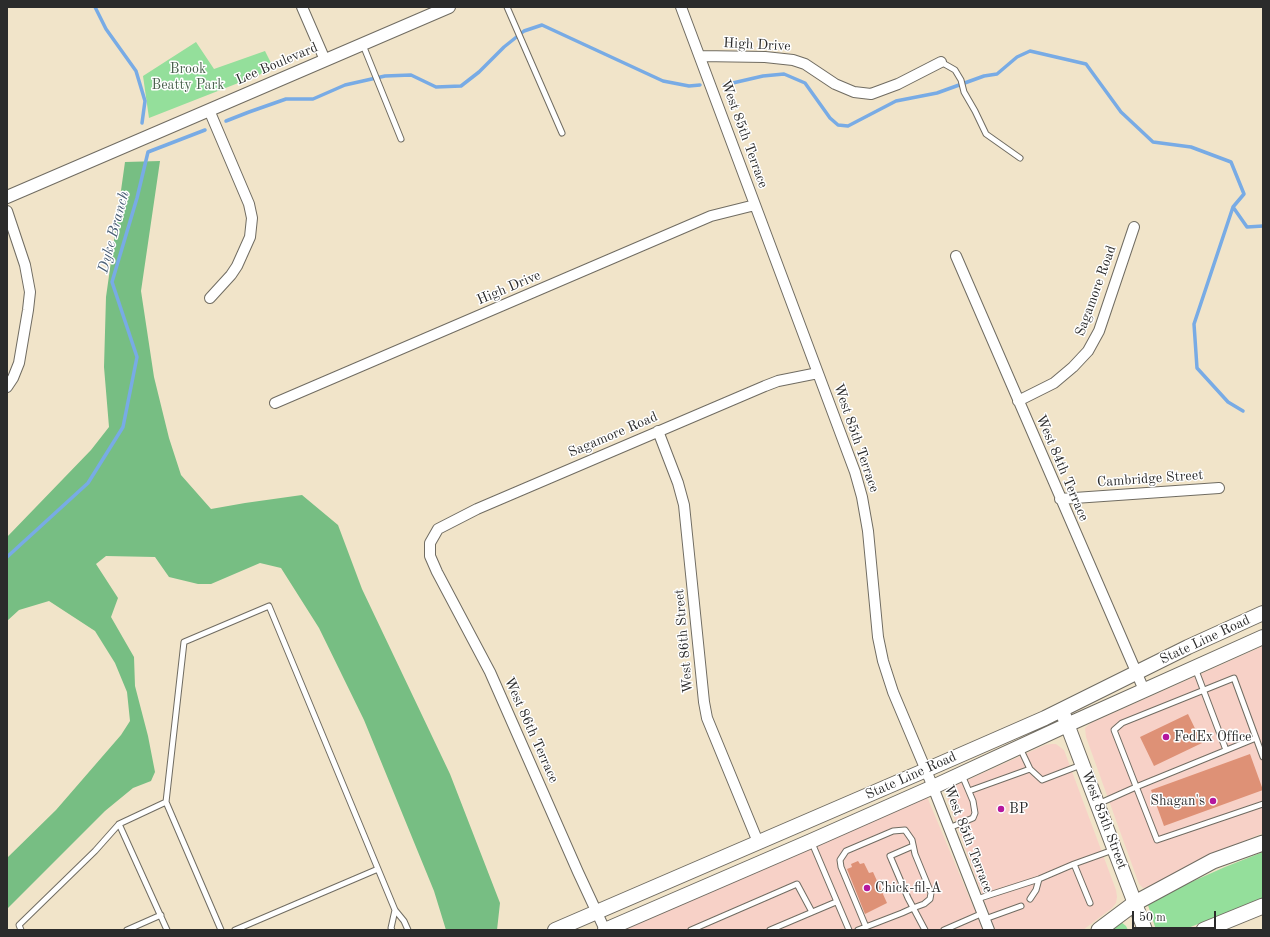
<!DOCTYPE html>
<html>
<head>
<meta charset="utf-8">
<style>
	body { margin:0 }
	#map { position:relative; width:1270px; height:937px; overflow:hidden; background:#f1e4c9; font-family:"Old Standard TT",serif }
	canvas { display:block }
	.frame { position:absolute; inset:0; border:8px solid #2b2b2b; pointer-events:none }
	.scale { position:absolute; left:1132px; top:911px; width:84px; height:18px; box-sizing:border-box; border:2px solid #2b2b2b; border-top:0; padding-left:5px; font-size:12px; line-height:14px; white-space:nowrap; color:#2b2b2b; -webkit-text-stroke:3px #fff; paint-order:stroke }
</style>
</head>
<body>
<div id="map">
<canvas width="1270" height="937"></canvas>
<div class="frame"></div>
<div class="scale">50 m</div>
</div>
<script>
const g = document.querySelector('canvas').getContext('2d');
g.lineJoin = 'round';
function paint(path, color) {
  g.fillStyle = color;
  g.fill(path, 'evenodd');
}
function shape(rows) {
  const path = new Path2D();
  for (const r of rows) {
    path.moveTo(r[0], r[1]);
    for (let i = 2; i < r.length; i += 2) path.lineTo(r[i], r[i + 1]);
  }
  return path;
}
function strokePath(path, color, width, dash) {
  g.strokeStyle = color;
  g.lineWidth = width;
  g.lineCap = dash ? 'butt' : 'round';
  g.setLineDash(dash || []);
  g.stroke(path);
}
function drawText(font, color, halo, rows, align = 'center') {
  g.font = font + ' "Old Standard TT",serif';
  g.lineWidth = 3;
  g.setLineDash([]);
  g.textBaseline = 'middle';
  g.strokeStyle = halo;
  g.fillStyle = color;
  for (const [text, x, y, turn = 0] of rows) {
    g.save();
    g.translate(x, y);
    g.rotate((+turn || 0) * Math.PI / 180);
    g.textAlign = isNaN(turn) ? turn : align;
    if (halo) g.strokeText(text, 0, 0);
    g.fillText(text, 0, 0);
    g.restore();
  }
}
const built = shape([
	[1263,646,1263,833,1211,855,1150,887,1143,888,1139,884,1086,737,1085,728,1091,723],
	[1051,744,1056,744,1064,750,1116,890,1117,897,1116,903,1112,908,1083,930,995,930,948,801,947,794,949,790,954,786,1045,745],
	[925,792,983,930,614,930]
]);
const green = shape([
	[196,42,214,69,265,51,274,69,149,118,143,76],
	[1263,852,1263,898,1183,930,1156,930,1148,905,1153,899,1225,867],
	[1121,922,1126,926,1128,930,1107,930]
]);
const forest = shape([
	[160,161,141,291,154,377,169,438,181,475,211,509,245,503,302,495,338,525,362,589,450,774,500,903,497,930,446,930,434,891,364,720,319,628,281,568,260,563,211,584,198,584,169,577,155,557,106,556,96,564,118,598,111,617,134,657,135,686,148,736,155,772,151,781,133,788,105,811,7,909,7,858,56,810,121,735,130,721,127,692,115,663,95,631,49,601,19,610,7,621,7,537,91,450,109,427,104,367,106,297,125,162]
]);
const stream = shape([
	[95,7,106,29,136,71,145,101,142,123],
	[724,85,763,76,784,74,805,83,830,118,838,125,848,126,896,101,937,93,984,76,997,74,1017,57,1030,51,1086,64,1121,112,1153,142,1191,147,1231,162,1244,194,1233,207,1247,227,1263,226],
	[226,121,249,112,286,99,313,99,345,85,385,76,411,75,436,87,461,86,479,72,504,47,524,31,542,25,663,81,689,86,700,85],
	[1233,207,1194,324,1197,368,1228,402,1243,411],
	[7,557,88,483,123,427,137,357,112,282,137,198,148,152,205,130]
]);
const building = shape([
	[1188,714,1202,743,1154,766,1140,737],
	[1250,754,1263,790,1164,826,1151,790],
	[858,861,860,864,864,863,869,873,873,872,887,903,865,914,847,869,852,867,851,864]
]);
const service = shape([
	[507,7,562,133],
	[363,45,401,139],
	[941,62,955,70,961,80,964,92,975,111,986,134,1020,158],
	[1195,668,1226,750],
	[1263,757,1234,678,1122,723,1114,730,1157,840,1263,804],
	[1030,769,1042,780,1081,765],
	[969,791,1030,769,1020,748],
	[166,802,221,930],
	[1098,804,1136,787,1256,738],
	[119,824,167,930],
	[949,828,973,818,975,813,973,801,962,775],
	[812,843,849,930],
	[913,846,890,856,908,898,925,930],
	[1074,864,1090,903],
	[977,899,1039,879,1074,864,1113,850],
	[1030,899,1036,890,1039,879],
	[985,919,1021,906],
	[21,930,19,925,95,851,119,824,166,802,184,642,269,606,395,910,404,921,408,930],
	[127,930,161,915],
	[235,930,378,869],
	[392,930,391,928,395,910],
	[691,930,797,884,812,912],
	[770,930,836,902],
	[858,930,902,913,913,908,924,904,930,899,931,893,915,854,912,840,905,830,893,831,846,851,840,860,841,867,866,927],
	[944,930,983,913]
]);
const minor = shape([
	[302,7,325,60],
	[681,7,855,472,862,497,868,531,878,637,883,661,893,692,933,787,989,930],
	[700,56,765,57,793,60,805,64,835,84,854,92,871,94,898,84,941,62],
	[209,110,249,204,252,218,250,237,237,266,231,275,210,298],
	[7,211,25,265,30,292,28,310,19,363,13,378,7,387],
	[956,256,1144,690],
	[1018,401,1054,383,1073,367,1088,351,1099,331,1134,227],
	[275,403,711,216,755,205],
	[658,431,678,483,684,505,704,702,707,718,758,842],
	[1060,499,1219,488],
	[605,930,578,872,490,672,437,572,430,556,430,543,438,529,477,509,765,386,778,381,818,373]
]);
const tertiary = shape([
	[7,197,449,7]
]);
const secondary = shape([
	[1064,716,1145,930],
	[555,930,926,770,1045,718,1188,647,1263,613],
	[605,930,811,841,933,787,1067,725,1263,637]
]);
const primary = shape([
	[1099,930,1135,903,1213,861,1263,843],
	[1204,930,1263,906]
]);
const markers = [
	[1166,737,4,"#b5179e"],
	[1213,801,4,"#b5179e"],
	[1001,809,4,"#b5179e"],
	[867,888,4,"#b5179e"]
];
const streetNames = [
	["High Drive",757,45,3],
	["Lee Boulevard",277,64,-23],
	["West 85th Terrace",744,134,70],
	["High Drive",509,288,-23],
	["Sagamore Road",1096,291,-70],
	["Sagamore Road",613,435,-23],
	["West 85th Terrace",856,438,71],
	["West 84th Terrace",1062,468,67],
	["Cambridge Street",1150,479,-4],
	["State Line Road",1205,640,-25],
	["West 86th Street",684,641,-95],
	["West 86th Terrace",531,730,66],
	["State Line Road",911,776,-24],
	["West 85th Street",1104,820,69],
	["West 85th Terrace",968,839,69]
];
const parkNames = [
	["Brook",188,69],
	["Beatty Park",188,85]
];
const poiNames = [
	["FedEx Office",1174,737],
	["Shagan's",1205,801,"right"],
	["BP",1009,809],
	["Chick-fil-A",875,888]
];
const waterNames = [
	["Dyke Branch",114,232,-75]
];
paint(built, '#f7d1c7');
paint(green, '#94df9b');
paint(forest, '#77be83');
strokePath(stream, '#78abe5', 3.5);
paint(building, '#de9176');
strokePath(service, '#706c62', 7);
strokePath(minor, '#706c62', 12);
strokePath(tertiary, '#706c62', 14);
strokePath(secondary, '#706c62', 16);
strokePath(primary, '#706c62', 17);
strokePath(service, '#fff', 5);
strokePath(minor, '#fff', 10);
strokePath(tertiary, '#fff', 12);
strokePath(secondary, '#fff', 14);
strokePath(primary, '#fff', 15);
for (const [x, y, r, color] of markers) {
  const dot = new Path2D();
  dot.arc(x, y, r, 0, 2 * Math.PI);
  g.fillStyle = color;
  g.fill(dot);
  strokePath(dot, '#fff', 1.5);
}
drawText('14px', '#2b2b2b', '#fff', streetNames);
drawText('14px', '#4a614d', '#fff', parkNames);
drawText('14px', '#2b2b2b', '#fff', poiNames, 'left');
drawText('italic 15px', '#4a5e75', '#fff', waterNames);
</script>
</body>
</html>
